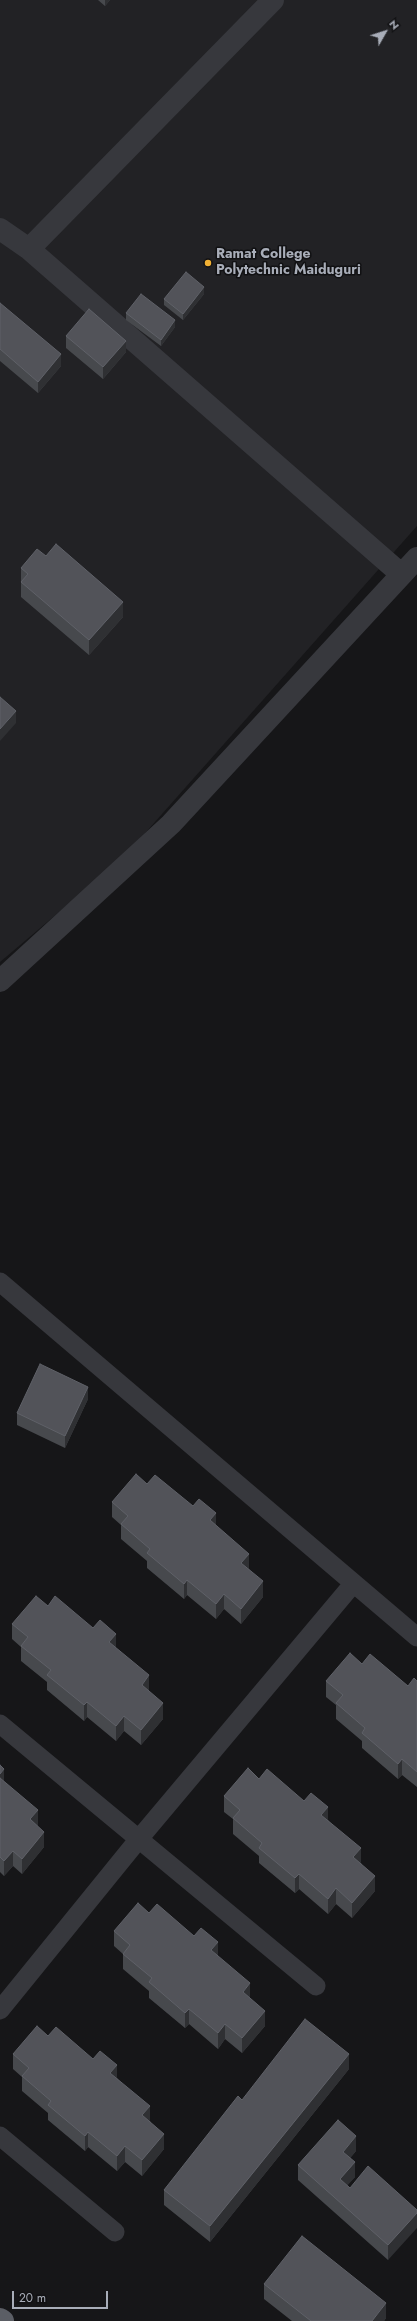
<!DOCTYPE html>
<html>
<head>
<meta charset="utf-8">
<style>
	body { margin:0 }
	#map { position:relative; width:417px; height:2321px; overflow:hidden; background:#161618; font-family:Jost,sans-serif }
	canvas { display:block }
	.north { position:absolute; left:365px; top:12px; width:40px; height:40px; -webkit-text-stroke:3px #111113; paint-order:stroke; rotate:51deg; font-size:11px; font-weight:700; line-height:16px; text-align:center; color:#a8adb8 }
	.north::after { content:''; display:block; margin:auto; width:14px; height:18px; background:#a8adb8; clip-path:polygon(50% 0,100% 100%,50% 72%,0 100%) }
	.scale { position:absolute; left:12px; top:2291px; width:96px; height:18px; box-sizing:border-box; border:2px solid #a8adb8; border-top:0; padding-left:5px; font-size:12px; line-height:14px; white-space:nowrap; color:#a8adb8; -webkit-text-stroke:3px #111113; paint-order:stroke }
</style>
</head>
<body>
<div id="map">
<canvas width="417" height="2321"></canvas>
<div class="north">N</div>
<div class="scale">20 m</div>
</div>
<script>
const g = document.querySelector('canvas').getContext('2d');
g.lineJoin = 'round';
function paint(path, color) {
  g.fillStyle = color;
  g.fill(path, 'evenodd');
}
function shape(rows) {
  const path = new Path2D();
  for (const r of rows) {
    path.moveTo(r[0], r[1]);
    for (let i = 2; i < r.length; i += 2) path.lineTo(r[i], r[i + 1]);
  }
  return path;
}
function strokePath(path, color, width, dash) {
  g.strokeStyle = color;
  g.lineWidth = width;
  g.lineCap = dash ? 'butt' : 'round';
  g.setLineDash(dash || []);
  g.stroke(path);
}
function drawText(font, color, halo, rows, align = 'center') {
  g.font = font + ' Jost,sans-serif';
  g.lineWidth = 3;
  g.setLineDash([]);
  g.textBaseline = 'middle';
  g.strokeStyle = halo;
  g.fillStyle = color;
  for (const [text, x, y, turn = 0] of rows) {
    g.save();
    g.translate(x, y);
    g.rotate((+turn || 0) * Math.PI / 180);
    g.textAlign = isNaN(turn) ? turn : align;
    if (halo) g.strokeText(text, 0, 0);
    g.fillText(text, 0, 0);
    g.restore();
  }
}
const built = shape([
	[0,0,417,0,417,526,123,858,0,962]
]);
const service = shape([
	[0,1282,417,1637],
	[0,1724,316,1986],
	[0,2010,138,1840,353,1584],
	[0,2136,115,2232]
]);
const minor = shape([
	[0,229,29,249,401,574],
	[29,249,273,0],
	[0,981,171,824,417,558]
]);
const trunk = shape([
	[0,2319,3,2321]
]);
const wall = shape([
	[98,0,110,0,105,6],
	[204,294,183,320,164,305,164,299],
	[0,303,61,366,38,393,0,361],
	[126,313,175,327,161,346,126,320],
	[66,336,126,352,103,379,66,348],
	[21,568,123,617,89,655,21,597],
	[88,1399,65,1448,17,1425,17,1413],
	[147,1484,216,1526,249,1569,263,1597,241,1624,224,1609,216,1619,187,1595,184,1599,147,1568,147,1561,121,1539,121,1525,112,1517,112,1502],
	[48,1606,116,1648,149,1691,163,1719,141,1745,124,1731,116,1741,87,1717,84,1721,47,1690,47,1682,21,1661,21,1647,12,1639,12,1624],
	[362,1664,408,1686,417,1681,417,1787,402,1775,398,1779,362,1748,362,1741,336,1719,336,1705,326,1697,326,1681],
	[0,1765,4,1782,38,1825,37,1826,44,1847,22,1874,13,1866,4,1876,0,1872],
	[259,1779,328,1820,361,1863,375,1891,352,1918,336,1904,328,1914,299,1889,295,1893,259,1863,259,1856,233,1834,233,1819,224,1812,224,1796],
	[149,1913,218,1956,250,1998,265,2026,242,2053,225,2039,218,2049,189,2024,185,2028,149,1998,149,1991,123,1969,123,1954,114,1946,114,1931],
	[48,2036,117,2078,150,2121,164,2149,142,2176,125,2162,117,2171,88,2147,85,2151,48,2120,48,2113,22,2091,22,2077,13,2069,13,2054],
	[349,2069,210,2242,164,2205,164,2190,242,2100],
	[356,2151,350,2158,355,2177,347,2185,350,2188,417,2210,388,2260,298,2180,298,2165],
	[264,2284,386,2318,384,2321,292,2321,264,2299]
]);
const shadedWall = shape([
	[105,0,110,0,105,6],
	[204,287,204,294,183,320,183,314],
	[175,320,175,327,161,346,161,340],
	[126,341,126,352,103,379,103,367],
	[61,354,61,366,38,393,38,382],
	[123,602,123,617,89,655,89,640],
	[16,711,16,723,0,741,0,729],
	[88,1387,88,1399,65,1448,65,1436],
	[216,1513,216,1528,210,1520],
	[249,1554,249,1569,241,1578,241,1563],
	[187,1580,187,1595,184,1599,184,1584],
	[263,1581,263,1597,241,1624,241,1609],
	[224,1594,224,1609,216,1619,216,1604],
	[116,1634,116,1649,109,1642],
	[149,1675,149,1691,142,1700,142,1685],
	[87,1702,87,1717,84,1721,84,1705],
	[163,1703,163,1719,141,1745,141,1730],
	[124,1716,124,1731,116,1741,116,1726],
	[402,1759,402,1775,398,1779,398,1764],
	[4,1769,4,1784,0,1789,0,1774],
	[328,1807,328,1822,321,1815],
	[38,1810,38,1825,30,1834,30,1819],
	[44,1832,44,1847,22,1874,22,1859],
	[361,1848,361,1863,353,1872,353,1857],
	[13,1851,13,1866,4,1876,4,1861],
	[299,1874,299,1889,295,1893,295,1878],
	[375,1876,375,1891,352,1918,352,1903],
	[336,1888,336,1904,328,1914,328,1899],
	[218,1942,218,1957,211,1950],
	[250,1983,250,1998,243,2007,243,1992],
	[189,2009,189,2024,185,2028,185,2013],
	[265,2011,265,2026,242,2053,242,2038],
	[225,2024,225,2039,218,2049,218,2033],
	[349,2054,349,2069,210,2242,210,2226],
	[117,2065,117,2080,110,2073],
	[150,2106,150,2121,142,2130,142,2115],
	[88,2132,88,2147,85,2151,85,2136],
	[164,2134,164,2149,142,2176,142,2160],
	[356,2136,356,2151,343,2167,343,2152],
	[125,2146,125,2162,117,2171,117,2156],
	[355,2162,355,2177,340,2194,340,2179],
	[417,2213,417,2228,388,2260,388,2245],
	[386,2303,386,2318,384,2321,372,2321]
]);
const building = shape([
	[186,272,204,287,183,314,164,299,186,272],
	[141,294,175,320,161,340,126,313,141,294],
	[0,303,61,354,38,382,0,349,0,303],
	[89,309,126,341,103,367,66,336,89,309],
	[56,544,123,602,89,640,21,582,28,574,21,568,37,549,46,556,56,544],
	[0,697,16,711,0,729,0,697],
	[40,1364,88,1387,65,1436,17,1413,40,1364],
	[136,1474,147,1484,155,1475,193,1506,199,1499,216,1513,210,1520,249,1554,241,1563,263,1581,241,1609,224,1594,216,1604,187,1580,184,1584,147,1553,150,1549,121,1524,128,1516,112,1502,136,1474],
	[36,1596,48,1606,55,1596,93,1628,100,1620,116,1634,109,1642,149,1675,142,1685,163,1703,141,1730,124,1716,116,1726,87,1702,84,1705,47,1675,51,1670,21,1646,28,1637,12,1624,36,1596],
	[350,1653,362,1664,370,1654,408,1686,414,1678,417,1681,417,1772,402,1759,398,1764,362,1733,365,1728,336,1703,343,1695,326,1681,350,1653],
	[0,1765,4,1769,0,1774,0,1765],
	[248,1768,259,1779,267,1769,304,1801,311,1793,328,1807,321,1815,361,1848,353,1857,375,1876,352,1903,336,1888,328,1899,299,1874,295,1878,259,1848,262,1843,233,1818,240,1810,224,1796,248,1768],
	[0,1778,38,1810,30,1819,44,1832,22,1859,13,1851,4,1861,0,1857,0,1778],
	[138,1903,149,1913,157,1904,194,1936,201,1928,218,1942,211,1950,250,1983,243,1992,265,2011,242,2038,225,2024,218,2033,189,2009,185,2013,149,1982,152,1978,123,1954,130,1945,114,1931,138,1903],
	[305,2019,349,2054,210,2226,164,2190,238,2096,242,2100,305,2019],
	[37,2026,48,2036,56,2027,93,2059,100,2051,117,2065,110,2073,150,2106,142,2115,164,2134,142,2160,125,2146,117,2156,88,2132,85,2136,48,2105,51,2101,22,2076,29,2068,13,2054,37,2026],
	[338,2120,356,2136,343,2152,355,2162,340,2179,350,2188,368,2166,417,2210,417,2213,388,2245,298,2165,338,2120],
	[302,2236,386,2303,372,2321,311,2321,264,2284,302,2236]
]);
const markers = [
	[208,263,4,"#f2b134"]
];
const poiNames = [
	["Ramat College",216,255],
	["Polytechnic Maiduguri",216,271]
];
paint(built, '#222225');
strokePath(service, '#37383d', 19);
strokePath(minor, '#37383d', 22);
strokePath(trunk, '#5b5e65', 22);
paint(wall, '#47494d');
paint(shadedWall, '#2f3033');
paint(building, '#525359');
strokePath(building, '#5f6168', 1);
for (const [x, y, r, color] of markers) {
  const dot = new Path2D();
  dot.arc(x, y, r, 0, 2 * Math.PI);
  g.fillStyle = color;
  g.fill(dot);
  strokePath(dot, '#111113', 1.5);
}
drawText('bold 14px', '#a8adb8', '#111113', poiNames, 'left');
</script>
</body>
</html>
